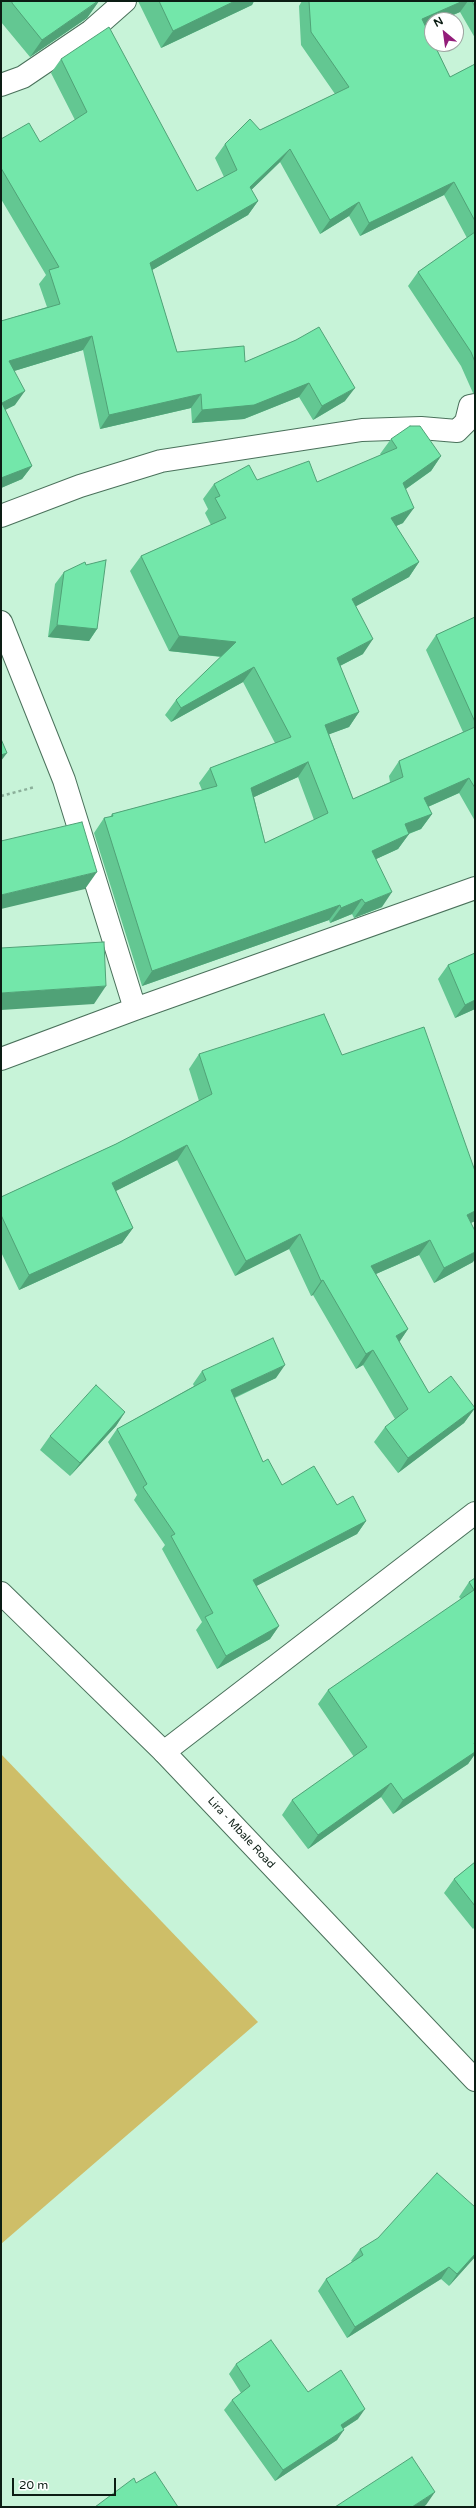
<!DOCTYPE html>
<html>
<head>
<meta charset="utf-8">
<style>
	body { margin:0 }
	#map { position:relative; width:476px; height:2508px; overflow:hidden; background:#c7f3d8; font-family:"Varela Round",sans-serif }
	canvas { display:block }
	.frame { position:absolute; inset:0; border:2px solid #0c1d14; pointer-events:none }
	.north { position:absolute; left:424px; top:12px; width:40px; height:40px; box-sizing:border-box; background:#fff; border:1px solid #9ea5a1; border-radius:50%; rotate:331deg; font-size:11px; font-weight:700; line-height:16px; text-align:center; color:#0c1d14 }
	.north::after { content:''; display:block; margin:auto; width:14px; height:18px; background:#931d7a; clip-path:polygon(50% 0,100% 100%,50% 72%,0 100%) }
	.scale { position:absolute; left:12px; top:2478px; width:104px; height:18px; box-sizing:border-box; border:2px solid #0c1d14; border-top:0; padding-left:5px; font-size:12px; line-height:14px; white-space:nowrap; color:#0c1d14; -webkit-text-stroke:3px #fff; paint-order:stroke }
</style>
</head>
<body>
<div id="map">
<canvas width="476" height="2508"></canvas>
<div class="frame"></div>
<div class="north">N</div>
<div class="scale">20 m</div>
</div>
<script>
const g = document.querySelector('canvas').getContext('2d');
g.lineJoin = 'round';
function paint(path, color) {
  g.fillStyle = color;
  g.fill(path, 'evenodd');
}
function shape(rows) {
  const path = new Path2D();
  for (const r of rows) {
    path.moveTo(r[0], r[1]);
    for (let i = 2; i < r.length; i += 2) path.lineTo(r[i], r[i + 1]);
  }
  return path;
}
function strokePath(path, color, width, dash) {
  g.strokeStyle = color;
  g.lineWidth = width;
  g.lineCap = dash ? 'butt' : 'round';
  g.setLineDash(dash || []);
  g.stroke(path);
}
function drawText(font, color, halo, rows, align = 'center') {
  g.font = font + ' "Varela Round",sans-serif';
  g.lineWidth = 4;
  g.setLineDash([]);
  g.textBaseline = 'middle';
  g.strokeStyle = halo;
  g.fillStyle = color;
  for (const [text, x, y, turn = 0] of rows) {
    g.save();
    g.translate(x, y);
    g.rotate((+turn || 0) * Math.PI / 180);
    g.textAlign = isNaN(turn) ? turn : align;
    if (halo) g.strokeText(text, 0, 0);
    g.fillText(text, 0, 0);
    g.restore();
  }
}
const green = shape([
	[1,1754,258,2022,1,2244]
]);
const path = shape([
	[1,796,35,787]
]);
const minor = shape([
	[1,85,23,77,91,31,125,1],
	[1,516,80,486,161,461,362,430,421,428,457,431,466,422,470,406,475,405],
	[1,622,64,780,135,1009],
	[1,1059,135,1009,475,888],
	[164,1752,475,1513]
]);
const primary = shape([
	[1,1593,164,1752,475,2080]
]);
const wall = shape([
	[1,1,99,1,87,18,30,57,1,22],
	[138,1,254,1,252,5,161,48],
	[302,1,475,1,475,38,460,12,426,27,450,77,475,64,475,394,473,393,461,366,408,286,418,272,467,238,444,195,360,236,349,216,320,234,280,162,251,190,258,201,248,215,152,270,177,352,245,362,296,340,345,401,313,420,299,397,244,419,192,423,191,408,100,429,83,350,14,371,15,405,5,410,32,466,22,479,1,488,1,321,47,307,39,284,46,275,1,199,1,139,40,142,75,120,51,73,61,59,197,191,224,177,215,158,225,144,260,130,335,94,301,45,299,6],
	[391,439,441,456,431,471,406,489,403,523,396,526,419,562,409,577,356,606,363,654,340,666,359,712,349,727,329,734,353,799,390,782,389,776,399,761,463,732,426,650,436,635,475,617,475,821,459,793,428,807,432,814,421,829,409,834,398,849,376,859,382,907,354,918,352,914,330,923,329,920,142,986,94,833,104,818,110,817,112,814,202,790,199,783,210,768,275,743,243,682,171,722,165,715,176,700,221,657,169,651,130,571,141,556,211,525,205,513,208,509,203,499,214,484,257,480,317,482,381,455,380,454],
	[298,777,314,820,265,843,254,797],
	[64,572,97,629,89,641,48,637,55,584],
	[475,953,475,1009,455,1018,438,979,448,965],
	[199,1054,342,1055,475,1171,475,1221,471,1223,473,1262,434,1283,419,1255,376,1274,408,1329,399,1342,429,1393,475,1408,464,1423,398,1473,374,1442,385,1427,395,1419,363,1365,356,1369,313,1295,311,1296,289,1249,235,1276,177,1160,116,1191,133,1228,122,1243,19,1290,1,1252,1,1197,116,1144,199,1101,189,1069],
	[202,1371,276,1378,235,1398,263,1462,282,1485,337,1505,366,1521,357,1534,256,1586,279,1626,270,1639,217,1669,196,1630,202,1622,162,1549,165,1545,134,1500,137,1495,108,1442,117,1429,194,1386,193,1384],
	[125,1412,116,1426,70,1476,40,1450,50,1436],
	[475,1578,475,1754,468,1764,393,1814,381,1797,308,1849,282,1815,292,1800,354,1757,318,1704,328,1690,461,1599,459,1597,469,1582],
	[475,1862,475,1927,473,1929,444,1893,454,1879],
	[360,2249,475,2257,449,2286,441,2279,347,2338,318,2291,326,2279,352,2262,351,2261],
	[236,2364,308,2392,358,2419,343,2429,337,2440,275,2481,224,2410,232,2400,241,2393,229,2374]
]);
const shadedWall = shape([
	[99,1,87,18,30,57,42,40],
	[235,1,254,1,252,5,161,48,173,31],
	[463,1,468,1,460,12,441,20,432,20,432,24,412,32,422,19],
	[290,149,280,162,240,201,250,187],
	[454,182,444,195,360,236,369,223],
	[258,201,248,215,140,277,150,263],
	[359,202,349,216,320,234,330,220],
	[92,336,83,350,1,375,9,361],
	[309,383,299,397,244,419,192,423,202,410],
	[355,388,345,401,313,420,322,406],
	[25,391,15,405,1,412,2,403],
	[201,394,191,408,100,429,109,415],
	[441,456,431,471,393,498,403,483],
	[32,466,22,479,1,488,1,478],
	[414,508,403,523,380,533,391,518],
	[419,562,409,577,342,614,352,599],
	[57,625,97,629,89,641,48,637],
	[179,636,236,642,225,657,169,651],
	[373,639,363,654,326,673,337,658],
	[254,667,243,682,171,722,181,708],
	[359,712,349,727,314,740,325,725],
	[7,753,1,761,1,755],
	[308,762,298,777,241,803,251,788],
	[469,778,459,793,414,813,424,798],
	[432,814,421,829,394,839,405,824],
	[409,834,398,849,361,866,372,851],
	[97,872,85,889,1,909,1,895],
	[392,892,382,907,354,918,365,903],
	[362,899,352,914,330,923,341,908],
	[340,905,329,920,142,986,152,971],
	[106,986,94,1004,1,1010,1,993],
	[475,1000,475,1009,455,1018,465,1005],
	[187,1145,177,1160,102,1198,112,1183],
	[475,1211,475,1221,456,1230,467,1215],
	[133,1228,122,1243,19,1290,29,1275],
	[300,1234,289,1249,235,1276,246,1261],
	[430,1240,419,1255,360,1281,371,1266],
	[475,1252,475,1259,473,1262,434,1283,444,1268],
	[323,1280,313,1295,311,1296,321,1281],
	[408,1329,398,1344,396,1336],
	[373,1350,363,1365,356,1369,366,1354],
	[285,1365,276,1378,222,1403,231,1390],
	[475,1408,464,1423,398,1473,408,1458],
	[125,1412,116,1426,70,1476,80,1463],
	[366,1521,357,1534,243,1593,253,1580],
	[279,1626,270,1639,217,1669,226,1656],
	[475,1752,475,1754,468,1764,393,1814,403,1800],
	[391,1783,381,1797,308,1849,318,1835],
	[475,2254,475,2257,449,2286,457,2274],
	[449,2267,441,2279,347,2338,355,2327],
	[365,2409,358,2419,333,2435,341,2425],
	[344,2430,337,2440,275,2481,283,2470],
	[435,2492,426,2505,423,2507,412,2507]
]);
const building = shape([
	[12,1,98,1,42,40,12,3,12,1],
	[159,1,235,1,173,31,159,1],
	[309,1,463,1,422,19,432,40,432,44,434,44,450,77,475,64,475,221,454,182,369,223,359,202,330,220,290,149,250,187,258,201,150,263,177,352,244,346,245,362,296,340,319,327,355,388,322,406,309,383,254,405,202,410,201,394,109,415,92,336,9,361,25,391,2,403,32,466,1,478,1,364,2,363,1,364,1,321,60,304,49,270,59,267,1,168,1,139,29,123,40,142,87,112,61,59,109,27,197,191,237,170,225,144,250,119,260,130,349,87,311,32,309,1],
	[472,1,475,1,475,7,472,1],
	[475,232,475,362,471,352,418,272,475,232],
	[410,426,420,426,441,456,403,483,414,508,391,518,419,562,352,599,373,639,337,658,359,712,325,725,353,799,403,777,399,761,475,727,475,788,469,778,424,798,432,814,405,824,409,834,372,851,392,892,365,903,362,899,341,908,340,905,152,971,104,818,113,816,112,814,217,786,210,768,291,737,254,667,181,708,176,700,236,642,179,636,141,556,226,518,215,498,220,496,214,484,249,465,257,480,309,461,317,482,397,448,391,439,410,426],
	[308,762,328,813,265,843,251,788,308,762],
	[106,560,97,629,57,625,64,572,85,562,86,565,106,560],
	[475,617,475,722,436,635,475,617],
	[1,739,7,753,1,755,1,739],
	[82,822,97,872,1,895,1,841,82,822],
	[104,942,106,986,1,993,1,948,104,942],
	[475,953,475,1000,465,1005,448,965,475,953],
	[324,1014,342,1055,424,1027,475,1171,475,1211,467,1215,475,1231,475,1252,444,1268,430,1240,371,1266,408,1329,396,1336,429,1393,451,1376,475,1408,408,1458,385,1427,408,1409,373,1350,366,1354,323,1280,321,1281,300,1234,246,1261,187,1145,112,1183,133,1228,29,1275,1,1215,1,1197,116,1144,212,1094,199,1054,324,1014],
	[273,1338,285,1365,231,1390,263,1462,268,1459,282,1485,314,1466,337,1505,353,1496,366,1521,253,1580,279,1626,226,1656,205,1617,213,1613,171,1536,175,1534,143,1487,147,1484,117,1429,206,1380,202,1371,273,1338],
	[96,1385,125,1412,80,1463,50,1436,96,1385],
	[475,1578,475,1742,474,1743,475,1745,475,1752,403,1800,391,1783,318,1835,292,1800,367,1747,328,1690,474,1590,469,1582,475,1578],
	[475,1862,475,1906,454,1879,475,1862],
	[437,2173,475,2207,475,2254,457,2274,449,2267,355,2327,326,2279,363,2255,360,2249,378,2238,437,2173],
	[271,2340,308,2392,341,2370,365,2409,341,2425,344,2430,283,2470,232,2400,250,2386,236,2364,271,2340],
	[412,2457,435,2492,412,2507,335,2507,412,2457],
	[155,2472,178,2507,95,2507,134,2478,136,2483,155,2472]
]);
const streetNames = [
	["Lira - Mbale Road",241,1833,47]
];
paint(green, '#cebe68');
strokePath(minor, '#4a715b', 24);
strokePath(primary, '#4a715b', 24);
strokePath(path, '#8baf9a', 2.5, [3, 3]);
strokePath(minor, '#fff', 22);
strokePath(primary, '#fff', 22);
paint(wall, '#63c792');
paint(shadedWall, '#50a277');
paint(building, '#73e7aa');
strokePath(building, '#50a277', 1);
drawText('11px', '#0c1d14', '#fff', streetNames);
</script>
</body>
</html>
